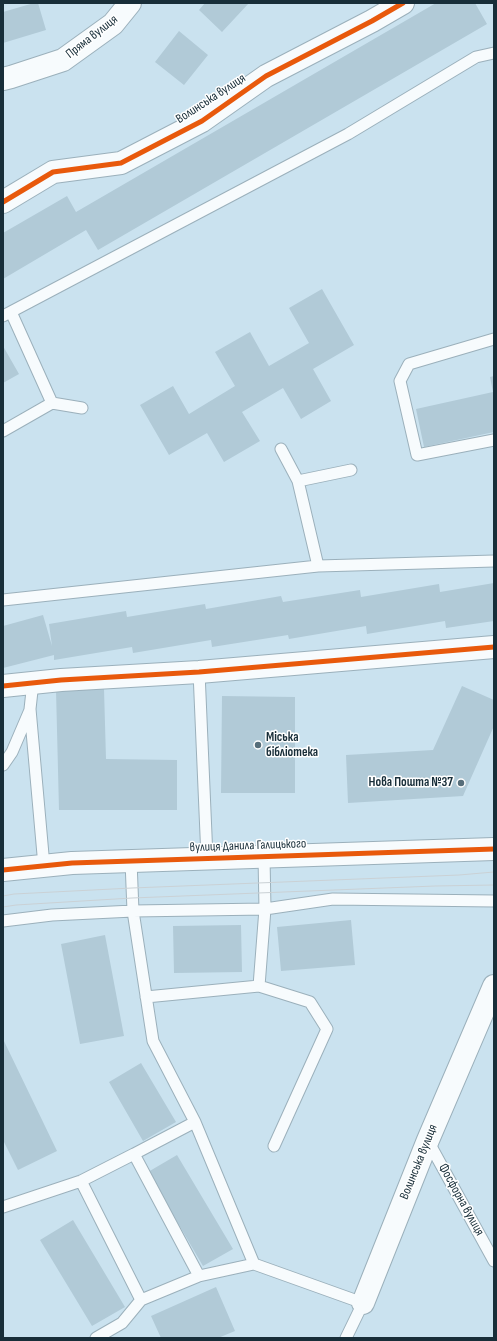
<!DOCTYPE html>
<html>
<head>
<meta charset="utf-8">
<style>
	body { margin:0 }
	#map { position:relative; width:497px; height:1341px; overflow:hidden; background:#cae2ef; font-family:"Sofia Sans Condensed",sans-serif }
	canvas { display:block }
	.frame { position:absolute; inset:0; border:4px solid #182e39; pointer-events:none }
</style>
</head>
<body>
<div id="map">
<canvas width="497" height="1341"></canvas>
<div class="frame"></div>
</div>
<script>
const g = document.querySelector('canvas').getContext('2d');
g.lineJoin = 'round';
function paint(path, color) {
  g.fillStyle = color;
  g.fill(path, 'evenodd');
}
function shape(rows) {
  const path = new Path2D();
  for (const r of rows) {
    path.moveTo(r[0], r[1]);
    for (let i = 2; i < r.length; i += 2) path.lineTo(r[i], r[i + 1]);
  }
  return path;
}
function strokePath(path, color, width, dash) {
  g.strokeStyle = color;
  g.lineWidth = width;
  g.lineCap = dash ? 'butt' : 'round';
  g.setLineDash(dash || []);
  g.stroke(path);
}
function drawText(font, color, halo, rows, align = 'center') {
  g.font = font + ' "Sofia Sans Condensed",sans-serif';
  g.lineWidth = 3;
  g.setLineDash([]);
  g.textBaseline = 'middle';
  g.strokeStyle = halo;
  g.fillStyle = color;
  for (const [text, x, y, turn = 0] of rows) {
    g.save();
    g.translate(x, y);
    g.rotate((+turn || 0) * Math.PI / 180);
    g.textAlign = isNaN(turn) ? turn : align;
    if (halo) g.strokeText(text, 0, 0);
    g.fillText(text, 0, 0);
    g.restore();
  }
}
const building = shape([
	[34,3,38,3,46,30,3,43,3,12],
	[205,3,249,3,222,32,199,10],
	[436,3,475,3,487,24,98,250,86,230,3,279,3,233,67,196,76,212],
	[179,31,208,55,184,85,155,62],
	[322,289,354,345,313,369,331,401,301,419,283,388,242,412,260,441,224,462,207,433,169,455,140,405,173,386,189,414,235,386,215,352,250,332,269,366,309,343,289,308],
	[3,346,19,374,3,383],
	[494,376,494,432,424,447,416,409,493,392,490,377],
	[494,583,494,621,446,628,445,621,367,634,366,626,289,639,288,635,212,647,211,640,133,653,132,647,54,660,54,655,3,668,3,626,43,615,52,646,49,624,126,611,127,617,205,604,206,609,281,596,283,602,360,590,361,597,439,584,440,592],
	[462,686,494,700,494,726,463,796,348,803,346,755,433,750],
	[104,689,106,759,177,760,177,810,59,810,56,690],
	[222,696,295,697,295,793,221,793],
	[351,920,355,965,281,971,277,927],
	[241,925,242,972,174,973,173,926],
	[105,935,124,1036,80,1044,61,944],
	[3,1039,57,1151,18,1170,3,1140],
	[141,1063,176,1122,143,1141,109,1082],
	[177,1155,233,1249,203,1266,148,1172],
	[73,1220,125,1307,92,1326,40,1240],
	[216,1287,235,1331,218,1338,161,1338,151,1316]
]);
const lane = shape([
	[3,316,348,134,476,57,494,53],
	[494,339,409,364,400,381,417,455,494,440],
	[52,403,82,408],
	[3,431,52,403,11,312],
	[281,449,298,481,318,566],
	[298,481,351,470],
	[3,600,318,566,494,561],
	[199,672,207,858],
	[33,682,30,709,44,866],
	[3,765,12,752,30,710],
	[131,861,133,911,153,1041,195,1122,134,1154],
	[3,921,52,915,133,911,265,909,333,899,494,901],
	[259,986,265,909,264,857],
	[146,997,259,986,310,1002,327,1029,274,1146],
	[195,1122,254,1264,199,1276],
	[428,1141,494,1261],
	[3,1207,81,1181,134,1154,199,1276,141,1300,81,1181],
	[254,1264,363,1303,346,1338],
	[96,1338,122,1323,141,1300]
]);
const street = shape([
	[3,79,11,77,63,60,113,24,130,3],
	[3,202,53,172,121,163,202,121,266,76,372,21,403,3],
	[3,686,61,680,199,672,494,647],
	[363,1303,428,1140,494,986]
]);
const secondary = shape([
	[3,870,72,863,494,849]
]);
const tram = shape([
	[3,896,14,894,132,888,459,875,494,872],
	[3,907,16,905,132,898,435,886,494,885]
]);
const cycleway = shape([
	[3,202,53,172,121,163,202,121,266,76,372,21,403,3],
	[3,686,61,680,199,672,494,647],
	[3,870,72,863,494,849]
]);
const markers = [
	[258,745,4,"#566d79"],
	[461,783,4,"#566d79"]
];
const streetNames = [
	["Пряма вулиця",92,37,-38],
	["Волинська вулиця",211,99,-33],
	["вулиця Данила Галицького",248,846,-2],
	["Волинська вулиця",419,1162,-68],
	["Фосфорна вулиця",461,1200,61]
];
const poiNames = [
	["Міська",266,738],
	["бібліотека",266,753],
	["Нова Пошта №37",453,783,"right"]
];
paint(building, '#b1cad7');
strokePath(lane, '#9bb0bb', 13);
strokePath(street, '#9bb0bb', 24);
strokePath(secondary, '#9bb0bb', 24);
strokePath(lane, '#f7fbfd', 11);
strokePath(street, '#f7fbfd', 22);
strokePath(secondary, '#f7fbfd', 22);
strokePath(tram, '#cad1d5', 1);
strokePath(cycleway, '#e8590c', 5);
for (const [x, y, r, color] of markers) {
  const dot = new Path2D();
  dot.arc(x, y, r, 0, 2 * Math.PI);
  g.fillStyle = color;
  g.fill(dot);
  strokePath(dot, '#fff', 1.5);
}
drawText('13px', '#182e39', '#fff', streetNames);
drawText('bold 13px', '#182e39', '#fff', poiNames, 'left');
</script>
</body>
</html>
